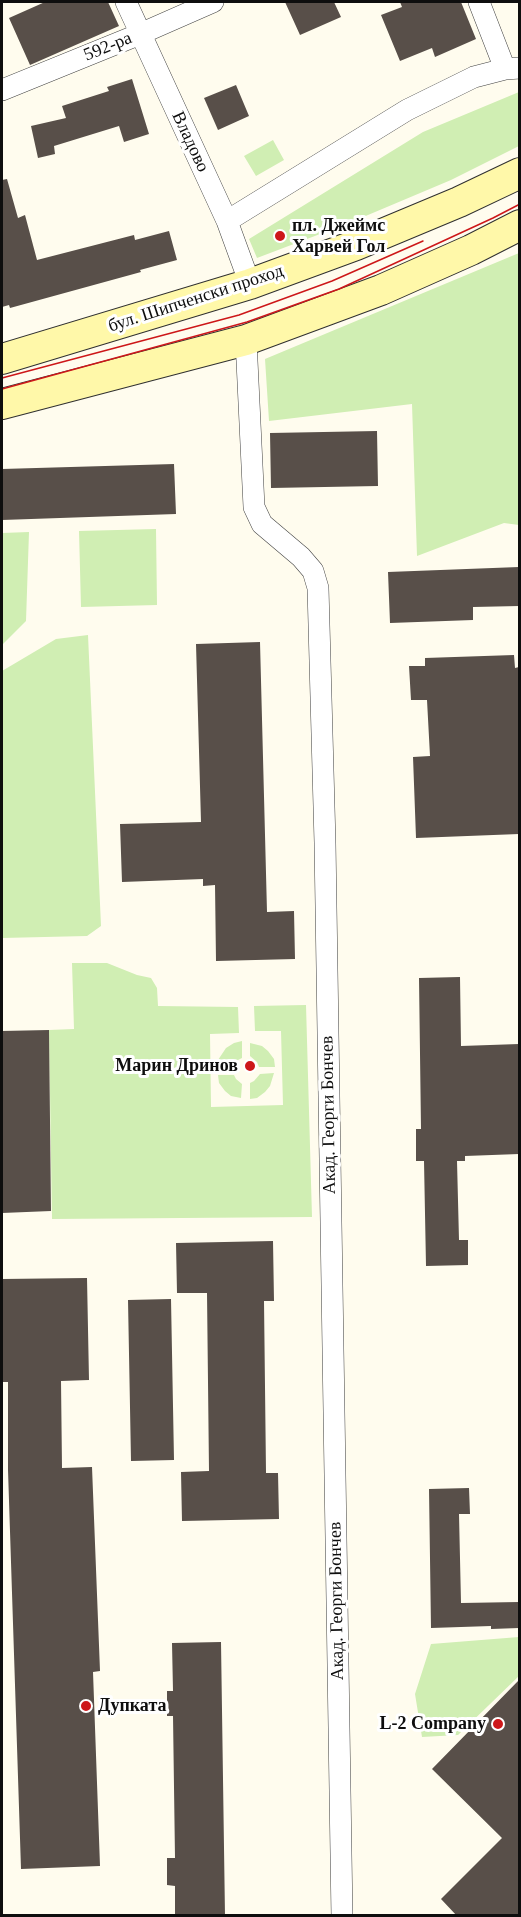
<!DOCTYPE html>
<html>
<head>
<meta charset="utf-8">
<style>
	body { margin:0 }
	#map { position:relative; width:521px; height:1917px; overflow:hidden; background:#fffcee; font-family:Georgia,serif }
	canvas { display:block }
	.frame { position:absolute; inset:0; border:3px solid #0e0e0e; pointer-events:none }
</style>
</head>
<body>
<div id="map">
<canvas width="521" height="1917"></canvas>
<div class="frame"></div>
</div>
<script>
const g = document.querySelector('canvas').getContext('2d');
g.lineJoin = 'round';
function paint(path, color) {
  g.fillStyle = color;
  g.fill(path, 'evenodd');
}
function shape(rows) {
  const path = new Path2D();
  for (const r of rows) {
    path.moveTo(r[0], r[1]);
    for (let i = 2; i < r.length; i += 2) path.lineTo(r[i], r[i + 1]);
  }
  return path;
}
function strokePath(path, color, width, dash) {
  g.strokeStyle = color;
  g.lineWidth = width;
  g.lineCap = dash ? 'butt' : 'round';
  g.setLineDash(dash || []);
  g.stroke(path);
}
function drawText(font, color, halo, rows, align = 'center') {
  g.font = font + ' Georgia,serif';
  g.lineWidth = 6;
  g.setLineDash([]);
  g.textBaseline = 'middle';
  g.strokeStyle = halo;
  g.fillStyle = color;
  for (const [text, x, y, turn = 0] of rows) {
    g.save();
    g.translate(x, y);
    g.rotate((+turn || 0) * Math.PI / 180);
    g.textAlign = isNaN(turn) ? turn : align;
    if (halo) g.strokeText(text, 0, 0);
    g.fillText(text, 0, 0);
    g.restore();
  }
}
const green = shape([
	[519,92,519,146,451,180,349,223,257,258,249,239,423,132],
	[273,140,284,160,256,176,244,156],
	[519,253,519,525,504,523,417,556,412,404,269,421,265,359],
	[156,529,157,605,81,607,79,531],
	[29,532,26,621,2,645,2,533],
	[88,635,101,926,87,936,2,938,2,671,56,639],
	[72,963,107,963,137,975,151,978,157,988,158,1006,238,1007,239,1033,210,1034,211,1107,283,1105,281,1031,255,1031,254,1006,306,1005,312,1217,52,1219,49,1030,74,1029],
	[242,1041,242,1058,234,1062,232,1067,218,1067,218,1060,226,1048,234,1043],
	[250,1043,262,1046,268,1051,274,1059,275,1067,259,1067,257,1062,250,1056],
	[274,1073,270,1086,265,1092,257,1098,250,1099,250,1083,254,1081,260,1074],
	[218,1075,234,1075,236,1079,242,1084,241,1098,231,1096,225,1091,219,1083],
	[519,1637,519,1676,458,1735,422,1737,415,1694,431,1644]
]);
const building = shape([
	[45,2,108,2,119,26,30,65,9,18],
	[285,2,334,2,341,17,300,35],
	[400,2,461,2,476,39,435,57,432,48,400,61,381,15,402,7],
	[132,79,149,134,124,142,119,126,54,146,55,154,38,158,31,126,66,118,62,106,109,91,107,87],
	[236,85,249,116,218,130,204,98],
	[7,179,18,218,25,215,37,260,134,235,135,240,169,231,177,260,140,270,141,272,10,308,9,305,2,307,2,180],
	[377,431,378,486,271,488,270,433],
	[174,464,176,514,2,520,2,469],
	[519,567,519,606,473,607,473,620,390,623,388,572],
	[260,642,267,912,294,911,295,959,216,961,215,885,203,886,203,879,122,882,120,824,201,822,196,644],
	[514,655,515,668,519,667,519,834,416,838,413,757,430,756,427,700,411,700,409,666,425,666,425,658],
	[460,977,461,1046,519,1044,519,1154,465,1156,465,1161,457,1161,459,1240,468,1240,468,1265,426,1266,424,1161,416,1161,416,1129,421,1129,419,978],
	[49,1030,51,1211,2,1213,2,1031],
	[273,1241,274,1301,264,1301,266,1473,278,1473,279,1519,182,1521,181,1472,209,1471,207,1293,177,1293,176,1243],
	[87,1278,89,1380,61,1381,62,1468,92,1467,100,1671,93,1672,100,1866,21,1869,8,1470,8,1382,3,1382,2,1279],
	[171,1299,174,1460,131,1461,128,1300],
	[469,1488,470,1514,459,1514,461,1603,519,1602,519,1628,491,1629,491,1626,431,1628,429,1489],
	[221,1642,225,1916,175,1916,175,1886,167,1885,167,1858,175,1858,173,1716,167,1716,167,1691,173,1691,172,1643],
	[519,1680,519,1916,457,1916,441,1899,502,1838,432,1769]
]);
const minor = shape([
	[126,2,227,221,250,284],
	[479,2,505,69],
	[2,90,140,34,213,2],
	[227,221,407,110,474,77,505,69,520,68],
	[246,340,254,507,262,524,301,557,313,571,318,588,325,843,342,1916]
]);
const secondary = shape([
	[2,359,250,284,356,245,459,202,520,173],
	[2,404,246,340,381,290,471,250,520,225]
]);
const tram = shape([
	[2,378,239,315,332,281,423,241],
	[2,389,247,322,339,289,493,218,520,204]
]);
const markers = [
	[280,236,6,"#cd1719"],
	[250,1066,6,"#cd1719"],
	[86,1706,6,"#cd1719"],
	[498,1724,6,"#cd1719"]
];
const streetNames = [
	["592-ра",108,47,-22],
	["Владово",190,142,65],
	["бул. Шипченски проход",196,299,-18],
	["Акад. Георги Бончев",329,1115,-91],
	["Акад. Георги Бончев",337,1601,-91]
];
const poiNames = [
	["пл. Джеймс",292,226],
	["Харвей Гол",292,247],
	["Марин Дринов",238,1066,"right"],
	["Дупката",98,1706],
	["L-2 Company",486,1724,"right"]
];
paint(green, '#d0eeb3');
paint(building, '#584f49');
strokePath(minor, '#414141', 22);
strokePath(secondary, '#303030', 32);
strokePath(minor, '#fff', 21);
strokePath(secondary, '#fff8a9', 30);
strokePath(tram, '#cd1719', 1.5);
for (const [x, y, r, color] of markers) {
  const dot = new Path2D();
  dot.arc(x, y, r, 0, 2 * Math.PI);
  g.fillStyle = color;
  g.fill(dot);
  strokePath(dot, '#fff', 2);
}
drawText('18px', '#0e0e0e', '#fff', streetNames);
drawText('bold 18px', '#0e0e0e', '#fff', poiNames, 'left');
</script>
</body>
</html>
